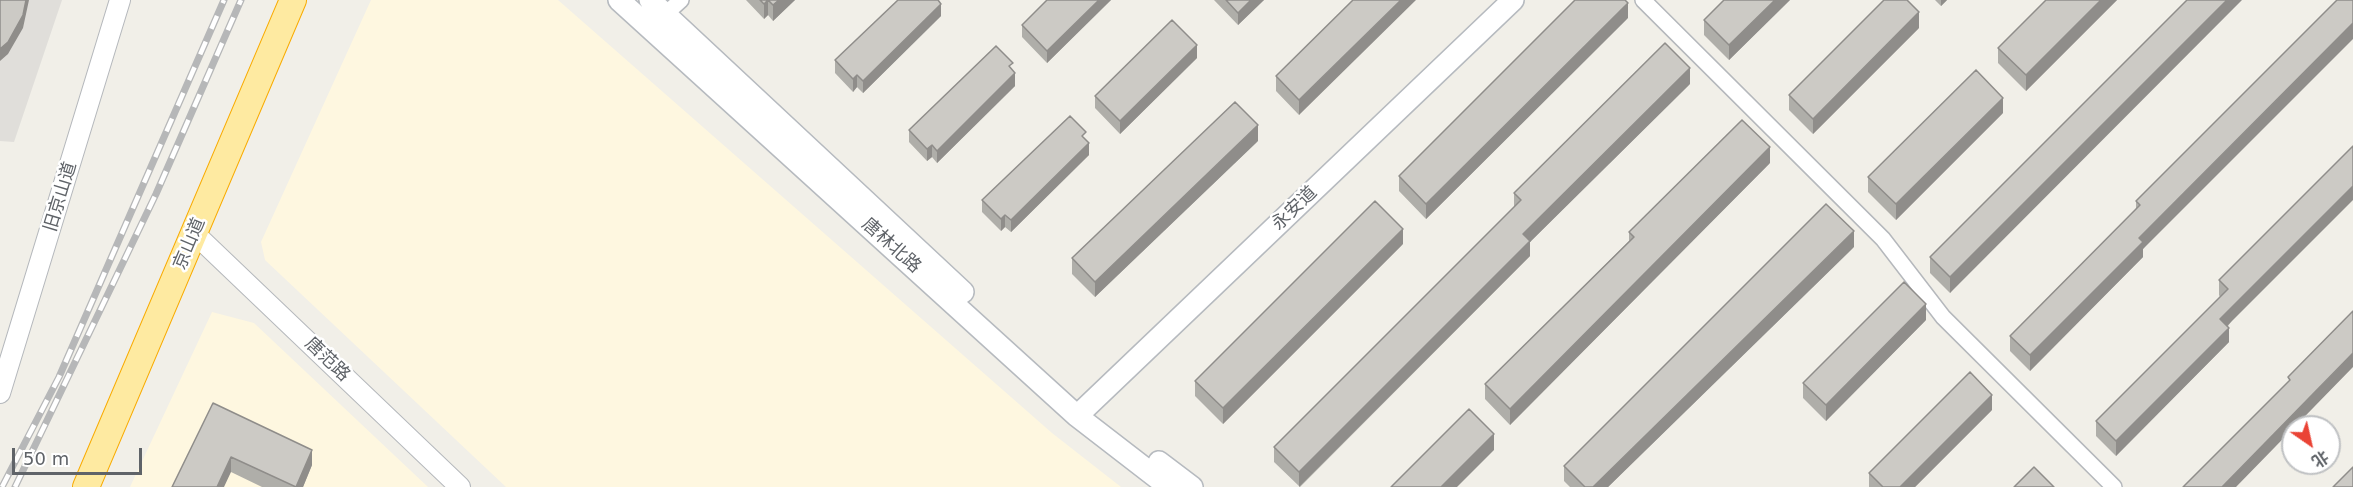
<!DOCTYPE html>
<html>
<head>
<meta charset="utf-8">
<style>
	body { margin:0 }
	#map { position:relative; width:2353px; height:487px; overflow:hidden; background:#f1efe8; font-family:"DejaVu Sans","Noto Sans SC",sans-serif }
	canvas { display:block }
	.north { position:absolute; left:2281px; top:415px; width:60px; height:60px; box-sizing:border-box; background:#fff; border:2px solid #bfc1c3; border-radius:50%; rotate:146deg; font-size:16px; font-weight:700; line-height:24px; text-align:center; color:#5f6368 }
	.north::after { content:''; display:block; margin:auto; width:21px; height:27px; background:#ea4335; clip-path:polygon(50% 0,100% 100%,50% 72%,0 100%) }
	.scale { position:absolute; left:12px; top:448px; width:130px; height:27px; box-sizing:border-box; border:3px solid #5f6368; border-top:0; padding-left:8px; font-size:18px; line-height:21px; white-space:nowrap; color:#5f6368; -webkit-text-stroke:4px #fff; paint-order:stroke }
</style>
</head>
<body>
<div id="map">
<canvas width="2353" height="487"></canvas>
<div class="north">北</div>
<div class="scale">50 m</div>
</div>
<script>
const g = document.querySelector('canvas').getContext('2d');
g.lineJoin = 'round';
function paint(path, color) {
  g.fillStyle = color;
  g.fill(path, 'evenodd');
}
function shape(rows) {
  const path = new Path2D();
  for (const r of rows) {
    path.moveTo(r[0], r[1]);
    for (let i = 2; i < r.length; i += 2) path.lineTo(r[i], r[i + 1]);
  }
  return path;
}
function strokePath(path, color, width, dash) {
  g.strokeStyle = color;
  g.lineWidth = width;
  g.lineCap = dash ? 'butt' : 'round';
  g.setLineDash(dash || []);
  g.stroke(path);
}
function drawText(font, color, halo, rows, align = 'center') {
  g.font = font + ' "DejaVu Sans","Noto Sans SC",sans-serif';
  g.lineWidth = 5;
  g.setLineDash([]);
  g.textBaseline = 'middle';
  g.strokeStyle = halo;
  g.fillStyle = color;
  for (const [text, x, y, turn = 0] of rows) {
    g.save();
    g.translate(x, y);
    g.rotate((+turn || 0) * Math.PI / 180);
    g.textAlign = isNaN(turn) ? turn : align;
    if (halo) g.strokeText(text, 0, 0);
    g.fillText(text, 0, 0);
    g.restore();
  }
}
const commercial = shape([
	[371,0,558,0,1052,433,1121,487,506,487,265,260,261,242],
	[212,312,254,323,428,487,130,487]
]);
const industrial = shape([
	[0,0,62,0,14,142,0,141]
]);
const minor = shape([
	[1643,0,1883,239,1943,317,2114,487],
	[659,20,681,0]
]);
const tertiary = shape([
	[194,233,460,487],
	[0,393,120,0]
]);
const secondary = shape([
	[619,0,1077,416,1169,487],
	[650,0,963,292],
	[1077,416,1513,0],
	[1159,462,1192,487]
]);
const trunk = shape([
	[86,487,293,0]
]);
const rail = shape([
	[2,487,59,377,224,0],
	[15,487,156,194,241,0]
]);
const wall = shape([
	[746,0,795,0,773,21,768,15,764,19],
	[938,0,941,16,863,93,857,87,853,92,835,73,835,60],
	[1047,0,1111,0,1047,63,1022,37,1022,25],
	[1214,0,1264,0,1238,25],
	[1353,0,1299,115,1276,91,1276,76],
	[1790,0,1729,60,1704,35,1704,20],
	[1935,0,1947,0,1941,6],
	[2046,0,2117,0,2026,91,1998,63,1998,48],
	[2187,0,1950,293,1930,273,1930,257],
	[2337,0,2143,249,2143,257,2030,371,2010,351,2010,336,2136,209,2136,201],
	[1628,18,1426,219,1399,191,1399,176],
	[1919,28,1813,134,1789,110,1789,95],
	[1197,58,1120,134,1095,108,1095,96],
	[1013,71,1015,86,937,163,932,157,927,161,909,142,909,130],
	[1690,84,1530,242,1530,256,1300,487,1274,462,1274,447,1514,207,1514,193],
	[2003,113,1896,220,1868,192,1868,177],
	[1086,140,1089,155,1011,232,1005,227,1001,231,982,212,982,200],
	[1258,141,1095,297,1072,274,1072,258],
	[2353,146,2228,326,2229,342,2116,456,2096,436,2096,421,2220,297,2219,295,2219,280],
	[1770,163,1510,425,1485,399,1485,384,1629,241,1629,232],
	[1403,244,1223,424,1195,396,1195,381],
	[1854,247,1608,487,1570,487,1564,481,1564,466],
	[1926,320,1826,421,1803,398,1803,383],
	[213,403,312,465,303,487,262,487,231,472],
	[1992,410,1915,487,1869,487,1869,473]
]);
const shadedWall = shape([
	[26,0,29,0,23,28,8,54,0,61,0,49],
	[768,0,768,15,764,19,764,4],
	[779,0,795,0,773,21,773,5],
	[1099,0,1111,0,1047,63,1047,51],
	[1251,0,1264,0,1238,25,1238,13],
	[1401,0,1416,0,1299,115,1299,100],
	[1775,0,1790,0,1729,60,1729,45],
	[1941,0,1947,0,1941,6],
	[2101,0,2117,0,2026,91,2026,75],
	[2227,0,2242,0,1950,293,1950,277],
	[1628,3,1628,18,1426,219,1426,204],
	[941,4,941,16,863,93,863,81],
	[1919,12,1919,28,1813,134,1813,119],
	[2353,23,2353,39,2143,249,2143,257,2030,371,2030,355,2139,238],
	[1197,45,1197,58,1120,134,1120,121],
	[1690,68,1690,84,1530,242,1530,256,1299,487,1299,472,1523,234],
	[1015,73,1015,86,937,163,937,151],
	[857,75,857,87,853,92,853,79],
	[2003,98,2003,113,1896,220,1896,204],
	[1258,125,1258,141,1095,297,1095,282],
	[1089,143,1089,155,1011,232,1011,220],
	[932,145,932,157,927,161,927,149],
	[1770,147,1770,163,1510,425,1510,409],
	[2353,186,2353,200,2220,333,2220,319],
	[1005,215,1005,227,1001,231,1001,219],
	[1403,229,1403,244,1223,424,1223,408],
	[1854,231,1854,247,1608,487,1593,487],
	[1926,304,1926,320,1826,421,1826,405],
	[2229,328,2229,342,2116,456,2116,441],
	[2353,353,2353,367,2236,487,2222,487],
	[1992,395,1992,410,1915,487,1900,487],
	[1494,434,1494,450,1457,487,1441,487],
	[312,450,312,465,303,487,296,487],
	[231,457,231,472,224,487,217,487]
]);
const building = shape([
	[0,0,26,0,23,15,8,42,0,49,0,0],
	[760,0,768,0,764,4,760,0],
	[768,0,779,0,773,5,768,0],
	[898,0,938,0,941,4,863,81,857,75,853,79,835,60,898,0],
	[1047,0,1099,0,1047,51,1022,25,1047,0],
	[1226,0,1251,0,1238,13,1226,0],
	[1353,0,1401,0,1299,100,1276,76,1353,0],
	[1575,0,1625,0,1628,3,1426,204,1399,176,1575,0],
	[1724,0,1775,0,1729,45,1704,20,1724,0],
	[1884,0,1907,0,1919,12,1813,119,1789,95,1884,0],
	[2046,0,2101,0,2026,75,1998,48,2046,0],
	[2187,0,2227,0,1950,277,1930,257,2187,0],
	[2337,0,2353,0,2353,23,2139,238,2143,242,2030,355,2010,336,2140,205,2136,201,2337,0],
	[1172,20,1197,45,1120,121,1095,96,1172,20],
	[1665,43,1690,68,1523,234,1530,241,1299,472,1274,447,1521,200,1514,193,1665,43],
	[996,46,1013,63,1009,66,1015,73,937,151,932,145,927,149,909,130,996,46],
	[1976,70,2003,98,1896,204,1868,177,1976,70],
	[1235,102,1258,125,1095,282,1072,258,1235,102],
	[1070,116,1086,132,1082,136,1089,143,1011,220,1005,215,1001,219,982,200,1070,116],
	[1742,120,1770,147,1510,409,1485,384,1634,237,1629,232,1742,120],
	[2353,146,2353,186,2220,319,2229,328,2116,441,2096,421,2228,289,2219,280,2353,146],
	[1375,201,1403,229,1223,408,1195,381,1375,201],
	[1826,204,1854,231,1593,487,1585,487,1564,466,1826,204],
	[1904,282,1926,304,1826,405,1803,383,1904,282],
	[2353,311,2353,353,2222,487,2183,487,2290,380,2288,377,2353,311],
	[1970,372,1992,395,1900,487,1883,487,1869,473,1970,372],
	[213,403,312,450,296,487,231,457,217,487,172,487,213,403],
	[1469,409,1494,434,1441,487,1391,487,1469,409],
	[2034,467,2054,487,2014,487,2034,467],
	[2353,467,2353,487,2333,487,2353,467]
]);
const streetNames = [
	["旧京山道",61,197,-73],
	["永安道",1295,209,-44],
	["京山道",190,244,-67],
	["唐林北路",891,246,42],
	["唐范路",327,360,44]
];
paint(commercial, '#fef7e0');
paint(industrial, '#e0deda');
strokePath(minor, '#b5b8bc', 18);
strokePath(tertiary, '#b5b8bc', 22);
strokePath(secondary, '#b6babf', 24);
strokePath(trunk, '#f9ab00', 28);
strokePath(minor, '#fff', 15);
strokePath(tertiary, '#fff', 20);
strokePath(secondary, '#fff', 21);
strokePath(trunk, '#feeaa1', 26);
strokePath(rail, '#b6b7b8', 7);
strokePath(rail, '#fff', 4.5, [14]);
paint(wall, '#afaea9');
paint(shadedWall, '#8f8d8a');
paint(building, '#cccac5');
strokePath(building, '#8f8d8a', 1.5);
drawText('18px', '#5f6368', '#fff', streetNames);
</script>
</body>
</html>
